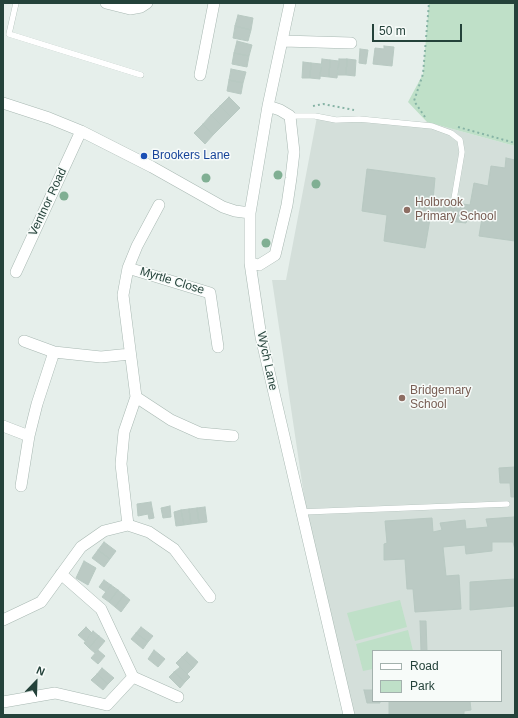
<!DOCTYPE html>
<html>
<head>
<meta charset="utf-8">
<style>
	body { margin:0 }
	#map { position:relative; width:518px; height:718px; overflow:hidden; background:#e6efeb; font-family:Arial,sans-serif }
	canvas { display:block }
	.frame { position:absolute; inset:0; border:4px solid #24423a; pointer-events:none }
	.legend { position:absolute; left:372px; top:650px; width:130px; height:52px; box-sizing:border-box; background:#f7fbf9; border:1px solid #a3b1ad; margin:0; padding:5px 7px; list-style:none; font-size:12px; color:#24423a }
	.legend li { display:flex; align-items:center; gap:8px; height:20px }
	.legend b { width:20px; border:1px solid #a3b1ad }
	.north { position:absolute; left:16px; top:662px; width:40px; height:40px; -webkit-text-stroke:3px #f7fbf9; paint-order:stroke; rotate:23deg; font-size:11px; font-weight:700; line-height:16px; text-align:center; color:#24423a }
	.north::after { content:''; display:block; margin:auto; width:14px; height:18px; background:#24423a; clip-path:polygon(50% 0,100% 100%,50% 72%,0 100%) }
	.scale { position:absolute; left:372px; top:24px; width:90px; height:18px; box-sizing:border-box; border:2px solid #24423a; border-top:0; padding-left:5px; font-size:12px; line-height:14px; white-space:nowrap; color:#24423a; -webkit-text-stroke:3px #f7fbf9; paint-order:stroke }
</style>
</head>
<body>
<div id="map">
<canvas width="518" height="718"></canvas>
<div class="frame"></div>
<ul class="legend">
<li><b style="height:5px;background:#fff"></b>Road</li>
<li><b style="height:11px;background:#bfe0c8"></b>Park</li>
</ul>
<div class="north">N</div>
<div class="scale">50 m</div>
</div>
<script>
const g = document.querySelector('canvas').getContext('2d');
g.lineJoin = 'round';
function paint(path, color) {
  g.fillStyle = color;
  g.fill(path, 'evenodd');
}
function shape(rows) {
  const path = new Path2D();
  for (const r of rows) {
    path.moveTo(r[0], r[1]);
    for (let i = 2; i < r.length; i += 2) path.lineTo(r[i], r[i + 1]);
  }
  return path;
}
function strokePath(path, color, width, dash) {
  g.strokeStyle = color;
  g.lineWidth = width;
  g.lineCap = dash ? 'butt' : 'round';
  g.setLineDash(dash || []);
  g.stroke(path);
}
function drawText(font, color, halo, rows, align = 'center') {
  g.font = font + ' Arial,sans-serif';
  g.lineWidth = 3;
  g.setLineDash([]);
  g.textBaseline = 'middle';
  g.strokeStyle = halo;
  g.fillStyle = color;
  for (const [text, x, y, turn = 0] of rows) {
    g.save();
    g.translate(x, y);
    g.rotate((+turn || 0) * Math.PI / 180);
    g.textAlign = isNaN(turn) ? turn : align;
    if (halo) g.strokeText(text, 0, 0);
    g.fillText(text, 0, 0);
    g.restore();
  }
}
const built = shape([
	[317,117,336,120,427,122,515,146,515,715,352,715,307,516,272,280,286,280],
	[373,651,501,651,501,701,373,701]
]);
const green = shape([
	[429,3,515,3,515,146,427,122,408,102,423,74],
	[400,600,407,627,355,641,347,613],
	[408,630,413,651,373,651,373,669,363,671,356,644]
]);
const building = shape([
	[238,15,253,18,251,30,235,26,238,15],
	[235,26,251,30,248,41,233,38,235,26],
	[237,41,252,45,249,56,234,53,237,41],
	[384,46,394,47,392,66,373,64,375,48,384,49,384,46],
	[360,49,368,50,366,64,359,63,360,49],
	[234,53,249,56,247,67,232,64,234,53],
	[322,59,330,60,329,77,320,76,322,59],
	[339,59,347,59,346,75,338,75,339,59],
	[347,59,356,60,355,76,346,75,347,59],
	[330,60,339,61,337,78,329,77,330,60],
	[303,62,311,63,310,78,302,78,303,62],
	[311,63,321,64,320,79,310,78,311,63],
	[231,69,246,72,243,83,229,80,231,69],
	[229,80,243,83,241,94,227,91,229,80],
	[229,97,240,108,231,117,220,106,229,97],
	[220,106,231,117,222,126,211,115,220,106],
	[211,115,222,126,213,135,203,124,211,115],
	[203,124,213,135,205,144,194,133,203,124],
	[506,158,515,160,514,218,515,218,515,241,479,236,482,218,468,216,466,223,430,219,425,248,384,241,387,215,362,211,367,169,435,178,433,200,470,205,474,183,488,186,491,166,505,168,506,158],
	[515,467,515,497,511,497,510,483,500,483,499,468,515,467],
	[151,502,154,518,149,519,148,514,138,516,137,504,151,502],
	[170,506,171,517,163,518,161,508,170,506],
	[205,507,207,522,199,523,197,508,205,507],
	[197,508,199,523,191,524,189,509,197,508],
	[189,509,191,524,184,525,181,510,189,509],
	[181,510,184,525,176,526,174,512,181,510],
	[514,517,515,550,513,542,492,542,492,551,466,554,465,545,443,547,446,576,459,575,461,609,415,612,413,589,407,589,405,559,384,560,384,544,387,543,385,521,432,518,433,532,442,530,440,523,465,520,466,529,488,527,486,519,514,517],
	[104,542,116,551,110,559,98,550,104,542],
	[98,550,110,559,104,567,92,558,98,550],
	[84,561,96,568,88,585,76,578,84,561],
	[515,579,515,606,470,610,470,582,515,579],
	[104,580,111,585,106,592,99,587,104,580],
	[111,585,118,590,109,602,102,597,111,585],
	[118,590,124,595,115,607,109,602,118,590],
	[124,595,130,600,121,612,115,607,124,595],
	[420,621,426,621,427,651,421,651,420,621],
	[86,627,92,633,85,641,78,635,86,627],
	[141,627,153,636,148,642,136,633,141,627],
	[93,631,99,636,89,648,84,643,93,631],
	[136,633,148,642,143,649,131,639,136,633],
	[99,636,105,641,95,653,89,648,99,636],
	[98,650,105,656,98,664,91,658,98,650],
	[154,650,165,659,158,667,148,659,154,650],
	[187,652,198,662,193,668,182,657,187,652],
	[182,657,193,668,187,674,176,663,182,657],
	[180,667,190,677,185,682,174,672,180,667],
	[102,668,114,678,108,684,97,674,102,668],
	[174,672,185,682,180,688,169,677,174,672],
	[97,674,108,684,103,690,91,680,97,674],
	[364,690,373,690,373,701,380,701,380,703,367,703,364,690],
	[389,701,470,701,471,710,464,711,464,715,389,715,389,701]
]);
const path = shape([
	[313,106,323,104,354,110],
	[425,117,414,101,423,74,429,3],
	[458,127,515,143]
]);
const service = shape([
	[16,3,9,34,141,75],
	[290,116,315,116,336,120,359,119,432,126,451,133,460,140,462,152,454,199],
	[301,512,507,504]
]);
const minor = shape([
	[106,3,130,9,141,7,147,3],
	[290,3,268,106,250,213,250,263,261,337,349,715],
	[283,41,351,43],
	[200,75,214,3],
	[3,103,49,118,81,131,152,167,223,207,235,211,250,213],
	[250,263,259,265,275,255,287,205,291,178,294,152,290,116,280,110,268,106],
	[128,268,210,293,218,347],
	[16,272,81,131],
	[24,341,54,352],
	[136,397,171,420,200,433,233,436],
	[3,426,29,436],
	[21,486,29,436,37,404,54,352,101,357,130,354],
	[128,525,121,464,124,432,136,397,123,295,128,268,137,246,159,205],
	[3,620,41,602,81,547,104,531,128,525,149,532,174,549,210,597],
	[133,677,178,697],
	[3,702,55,693,107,705,133,677,101,609,61,574]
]);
const trees = [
	[278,175],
	[206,178],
	[316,184],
	[64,196],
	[266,243]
];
const markers = [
	[144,156,4,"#1a4fb4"],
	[407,210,4,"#8d6e63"],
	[402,398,4,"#8d6e63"]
];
const transitNames = [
	["Brookers Lane",152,156]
];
const streetNames = [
	["Ventnor Road",48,202,-65],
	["Myrtle Close",172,281,17],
	["Wych Lane",267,361,78]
];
const educationNames = [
	["Holbrook",415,203],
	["Primary School",415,217],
	["Bridgemary",410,391],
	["School",410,405]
];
paint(built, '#d4dfda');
paint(green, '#bfe0c8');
paint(building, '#bbcac4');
strokePath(building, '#b8c9c2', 1);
strokePath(service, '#a8b8b2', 6);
strokePath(minor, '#a8b8b2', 12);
strokePath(path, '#86b3a5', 2, [2, 3]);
strokePath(service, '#fff', 5.5);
strokePath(minor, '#fff', 11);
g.fillStyle = '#80af93';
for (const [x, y] of trees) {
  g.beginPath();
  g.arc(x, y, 4.5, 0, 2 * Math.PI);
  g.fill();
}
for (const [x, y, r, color] of markers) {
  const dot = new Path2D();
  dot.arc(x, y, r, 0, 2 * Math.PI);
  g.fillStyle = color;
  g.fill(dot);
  strokePath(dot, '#f7fbf9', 1.5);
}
drawText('12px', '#164399', '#f7fbf9', transitNames, 'left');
drawText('12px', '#24423a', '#f7fbf9', streetNames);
drawText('12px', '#785e54', '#f7fbf9', educationNames, 'left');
</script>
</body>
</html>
